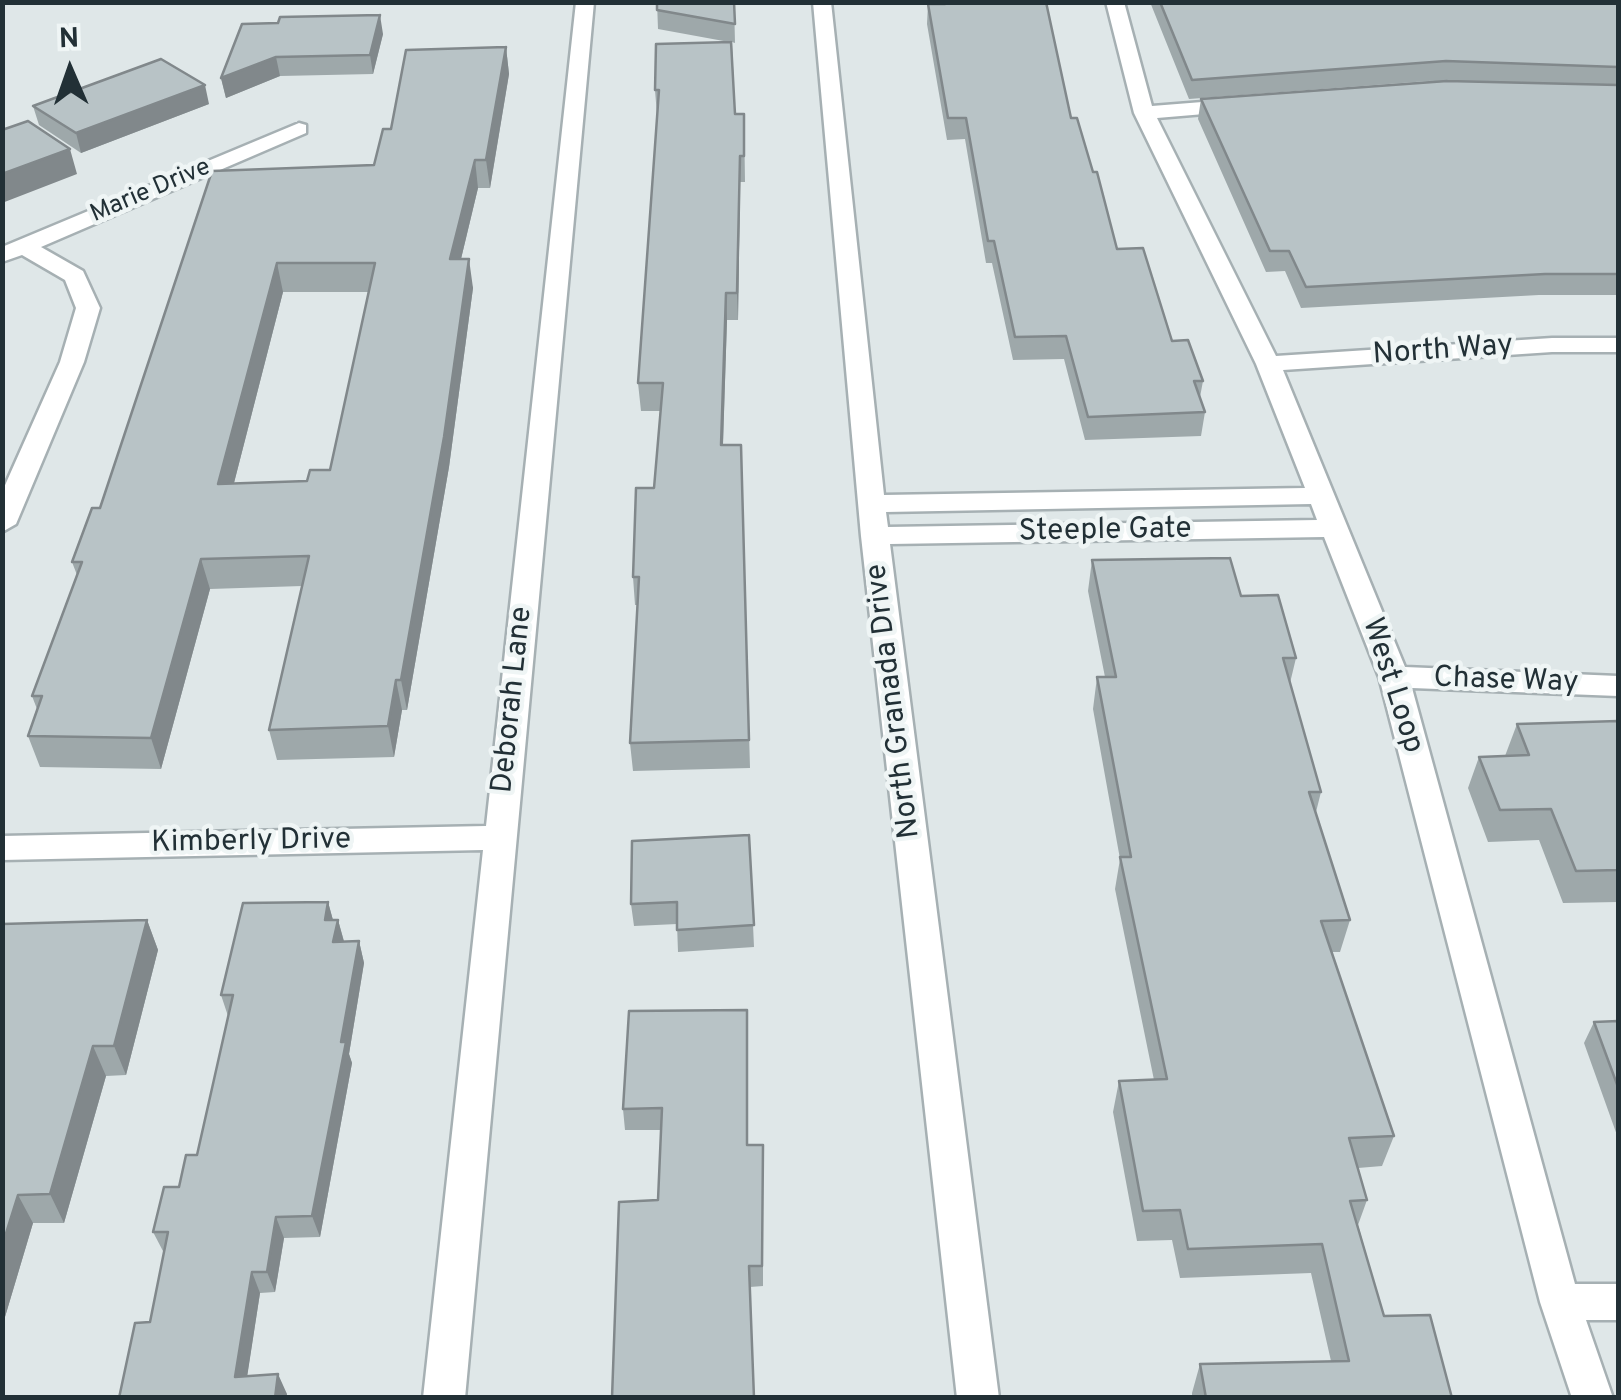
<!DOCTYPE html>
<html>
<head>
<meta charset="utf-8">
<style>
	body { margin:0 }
	#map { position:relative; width:1621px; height:1400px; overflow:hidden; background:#dfe7e8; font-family:Overpass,sans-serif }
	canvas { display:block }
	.frame { position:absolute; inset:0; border:5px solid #223036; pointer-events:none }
	.north { position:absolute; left:20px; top:20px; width:100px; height:100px; -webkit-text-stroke:8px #eff5f5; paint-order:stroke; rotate:358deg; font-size:28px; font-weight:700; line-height:40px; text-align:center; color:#223036 }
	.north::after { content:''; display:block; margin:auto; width:35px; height:45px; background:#223036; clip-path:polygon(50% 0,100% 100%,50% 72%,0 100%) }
</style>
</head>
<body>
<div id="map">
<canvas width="1621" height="1400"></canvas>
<div class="frame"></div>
<div class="north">N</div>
</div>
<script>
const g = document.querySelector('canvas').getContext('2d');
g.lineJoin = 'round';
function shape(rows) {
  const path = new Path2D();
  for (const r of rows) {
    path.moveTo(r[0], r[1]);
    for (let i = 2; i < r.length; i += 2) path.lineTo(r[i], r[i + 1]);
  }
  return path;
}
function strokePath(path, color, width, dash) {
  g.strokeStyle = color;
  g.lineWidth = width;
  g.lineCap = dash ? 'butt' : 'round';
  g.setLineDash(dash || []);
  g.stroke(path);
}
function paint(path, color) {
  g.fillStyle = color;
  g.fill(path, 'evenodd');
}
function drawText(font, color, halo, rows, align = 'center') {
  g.font = font + ' Overpass,sans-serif';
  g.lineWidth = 9;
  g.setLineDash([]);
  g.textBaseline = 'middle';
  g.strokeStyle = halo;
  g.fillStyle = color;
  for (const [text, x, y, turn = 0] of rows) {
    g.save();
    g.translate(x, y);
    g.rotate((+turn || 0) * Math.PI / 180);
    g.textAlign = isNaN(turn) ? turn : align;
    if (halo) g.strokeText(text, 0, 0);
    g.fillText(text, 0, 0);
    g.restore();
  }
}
const minor = shape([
	[576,2,594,2,465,1398,423,1398,483,850,2,860,2,836,486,826,576,2],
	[813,2,831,2,884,495,1305,488,1256,364,1134,113,1106,2,1124,2,1152,106,1240,99,1250,105,1240,111,1157,118,1276,356,1552,338,1618,338,1618,352,1552,352,1283,370,1405,667,1618,676,1618,696,1412,688,1575,1284,1618,1284,1618,1320,1586,1320,1613,1398,1572,1398,1540,1302,1379,677,1324,537,890,544,999,1398,957,1398,861,536,813,2],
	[1311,504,1317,520,888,527,886,512,1311,504],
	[299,123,306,125,306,133,41,247,83,271,100,308,84,362,16,524,2,532,2,492,60,362,76,308,65,280,22,255,2,262,2,247,299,123]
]);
const wall = shape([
	[657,2,734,2,735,43,732,42,735,114,744,114,745,182,740,182,738,320,727,320,723,445,741,445,750,768,633,771,630,743,637,605,635,605,633,577,654,488,660,411,641,411,638,383,657,115,655,90,729,42,658,29],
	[941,2,1046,2,1071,118,1093,172,1117,249,1172,341,1203,381,1200,397,1205,412,1201,436,1085,440,1064,359,1013,360,992,263,986,263,965,139,947,140,927,24,928,4,941,4],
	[1150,2,1618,2,1618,295,1539,295,1301,308,1285,271,1266,272,1198,119,1201,99,1442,80,1189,99],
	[242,24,383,34,373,74,280,76,226,98,221,78],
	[506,47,509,74,490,188,478,188,461,259,473,288,449,467,407,710,402,710,394,757,277,760,269,730,302,586,210,589,161,769,40,767,28,736,37,709,32,696,77,575,72,562,100,508,212,171,374,165,391,129],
	[283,292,369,292,330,470,307,481,234,483],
	[209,104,81,153,39,125,33,106],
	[1092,560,1241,596,1296,658,1290,683,1321,792,1316,812,1350,920,1340,952,1332,952,1394,1136,1382,1166,1358,1168,1367,1200,1358,1225,1384,1316,1452,1398,1192,1398,1192,1393,1200,1364,1331,1361,1311,1273,1180,1278,1172,1240,1137,1241,1113,1112,1119,1081,1154,1080,1115,889,1120,859,1093,709,1097,677,1105,677,1088,591],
	[1618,721,1618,902,1563,903,1539,840,1488,842,1468,788,1479,757,1505,756,1517,724],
	[749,835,754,947,678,952,677,924,634,926,631,904],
	[328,902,333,920,338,920,344,941,359,941,364,963,349,1054,352,1063,320,1237,284,1238,275,1292,260,1293,247,1376,287,1394,286,1398,150,1322,164,1253,153,1232,197,1155,228,1016,221,995],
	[147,920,158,950,126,1075,106,1076,64,1223,33,1223,2,1327,2,924],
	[1618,1021,1618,1138,1584,1043,1594,1022],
	[748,1031,748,1145,763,1166,763,1286,750,1287,658,1200,661,1130,625,1130,623,1109]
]);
const shadedWall = shape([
	[380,15,383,34,373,74,370,55],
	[506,47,509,74,490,188,486,160],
	[276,57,280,76,226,98,221,78],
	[205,85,209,104,81,153,76,133],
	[70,149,77,174,2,203,2,174],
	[740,156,740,182,738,320,737,293],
	[475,160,478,188,454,288,450,259],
	[469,259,473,288,449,467,407,710,401,680],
	[277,263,283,292,226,514,218,484],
	[726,293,727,320,722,473,721,445],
	[201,559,210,589,161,769,151,738],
	[396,680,402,710,394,757,388,726],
	[328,902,334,924,325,920],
	[147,920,158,950,126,1075,114,1046],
	[338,920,344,942,333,942],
	[359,941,364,963,349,1054,352,1063,320,1237,312,1216],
	[93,1046,106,1076,64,1223,50,1194],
	[18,1195,33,1223,2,1327,2,1246],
	[276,1217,284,1238,275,1292,267,1272],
	[252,1272,260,1293,244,1397,235,1377],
	[278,1374,287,1394,286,1398,275,1398]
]);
const building = shape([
	[657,2,734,2,735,24,657,10,657,2],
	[945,2,1046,2,1071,118,1077,118,1093,172,1097,172,1117,249,1143,248,1172,341,1188,340,1203,381,1194,381,1205,412,1088,417,1066,336,1015,337,994,241,988,241,966,118,948,118,928,4,945,4,945,2],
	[1160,2,1618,2,1618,67,1446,61,1192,80,1160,2],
	[380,15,370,55,276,57,221,78,242,24,278,23,280,17,380,15],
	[731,42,735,114,744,114,744,156,740,156,737,293,726,293,721,445,741,445,749,740,630,743,639,577,633,577,636,488,654,488,663,383,638,383,659,90,655,90,656,44,731,42],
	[506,47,486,160,475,160,450,259,469,259,444,437,401,680,396,680,388,726,269,730,309,556,201,559,151,738,28,736,42,696,32,696,82,562,72,562,92,508,100,508,212,171,374,165,383,129,391,129,406,50,506,47],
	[277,263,375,263,330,470,310,470,307,481,218,484,277,263],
	[161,59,205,85,76,133,33,106,161,59],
	[1447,81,1618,85,1618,274,1545,274,1306,287,1289,251,1270,251,1201,99,1447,81],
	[28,121,70,149,2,174,2,130,28,121],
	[1230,558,1241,596,1278,595,1296,658,1283,658,1321,792,1309,792,1350,920,1321,921,1394,1136,1349,1138,1367,1200,1350,1201,1384,1316,1430,1315,1452,1398,1206,1398,1200,1364,1349,1361,1322,1244,1188,1249,1180,1210,1143,1211,1119,1081,1167,1079,1120,857,1131,857,1097,677,1116,677,1092,560,1230,558],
	[1618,721,1618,870,1576,871,1551,809,1500,810,1479,757,1529,755,1517,724,1618,721],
	[749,835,754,925,677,930,677,902,631,904,632,841,749,835],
	[328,902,325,920,338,920,333,942,359,941,341,1042,346,1042,312,1216,276,1217,267,1272,252,1272,235,1377,278,1374,275,1398,119,1398,135,1323,150,1322,168,1232,153,1232,164,1187,179,1187,186,1155,197,1155,233,995,221,995,243,903,328,902],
	[147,920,114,1046,93,1046,50,1194,18,1195,2,1246,2,924,147,920],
	[747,1010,747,1145,763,1145,762,1266,749,1266,754,1398,612,1398,619,1202,658,1200,662,1108,623,1109,629,1011,747,1010],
	[1618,1021,1618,1087,1594,1022,1618,1021]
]);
const farStreetnames = [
	["Marie Drive",151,192,-23]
];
const streetNames = [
	["North Way",1443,352,-4],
	["Steeple Gate",1105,532,-1],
	["Chase Way",1506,682,2],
	["West Loop",1391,686,72],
	["Deborah Lane",514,700,-84],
	["North Granada Drive",895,701,-97],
	["Kimberly Drive",251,843,-1]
];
strokePath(minor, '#a6b0b3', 5);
paint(minor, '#fff');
paint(wall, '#9ea8aa');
paint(shadedWall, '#81888b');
paint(building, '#b8c3c6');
strokePath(building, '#81888b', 2.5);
drawText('25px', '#223036', '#eff5f5', farStreetnames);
drawText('30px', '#223036', '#eff5f5', streetNames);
</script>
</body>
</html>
